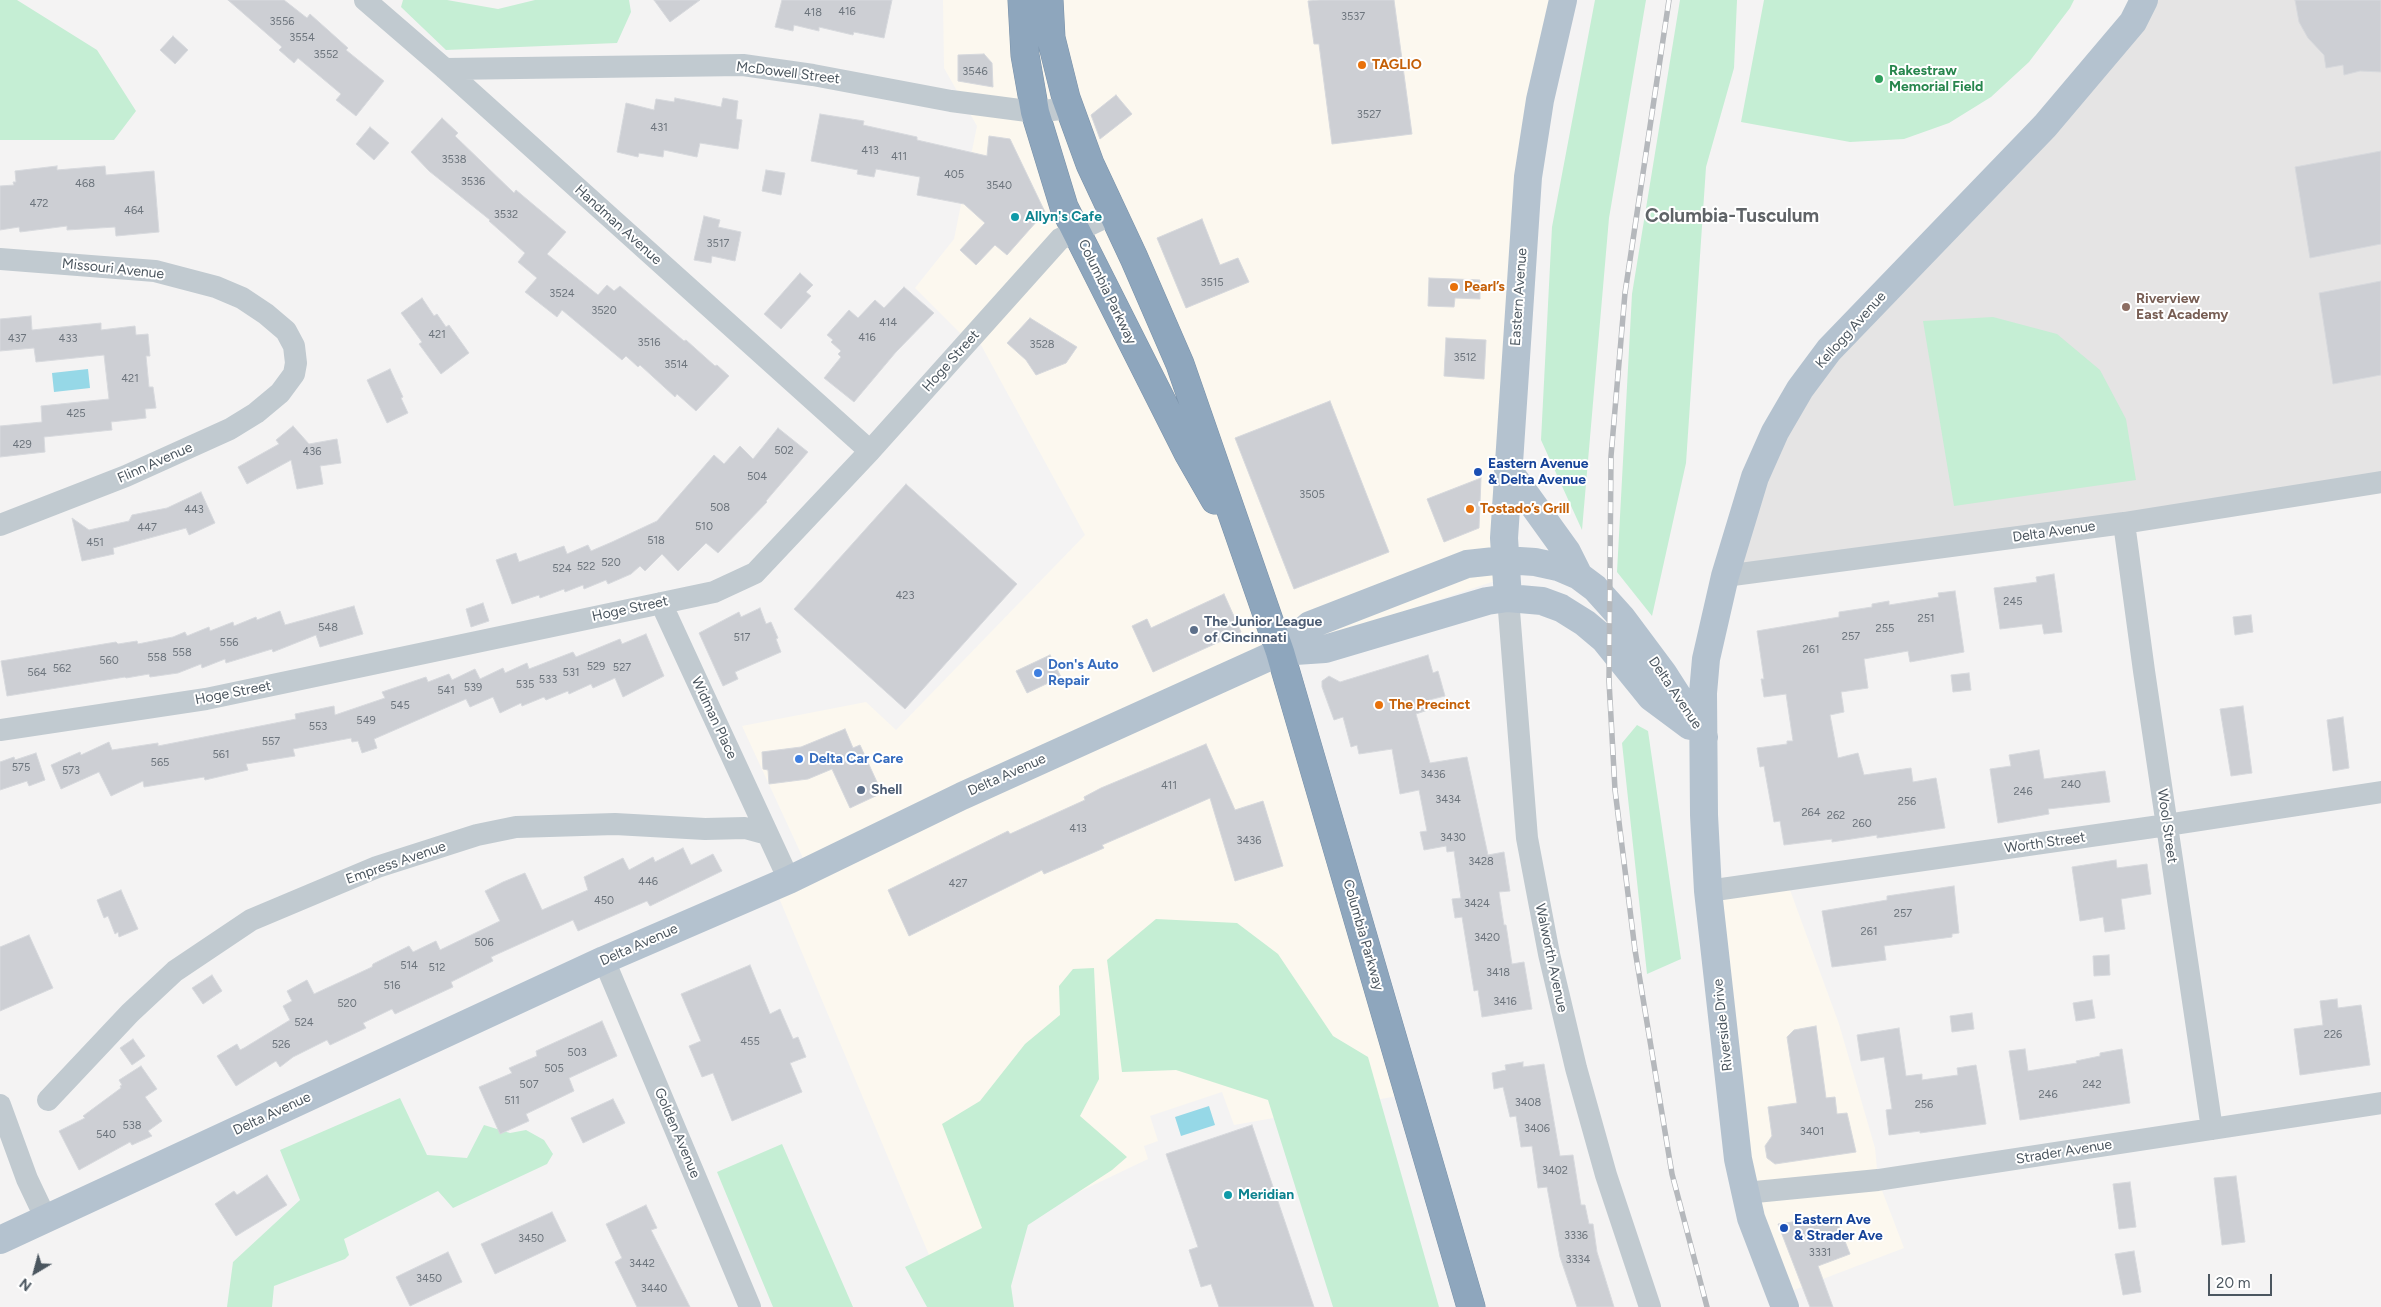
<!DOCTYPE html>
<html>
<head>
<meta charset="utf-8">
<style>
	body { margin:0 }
	#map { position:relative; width:2381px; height:1307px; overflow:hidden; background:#f4f3f3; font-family:Figtree,sans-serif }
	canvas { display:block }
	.north { position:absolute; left:10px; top:1247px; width:50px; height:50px; -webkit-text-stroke:4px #fff; paint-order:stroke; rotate:217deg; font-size:14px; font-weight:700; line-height:20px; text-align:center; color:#4b565f }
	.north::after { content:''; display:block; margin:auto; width:18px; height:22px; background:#4b565f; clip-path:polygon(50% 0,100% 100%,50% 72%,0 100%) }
	.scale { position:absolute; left:2208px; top:1274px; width:64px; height:22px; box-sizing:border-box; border:2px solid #4b565f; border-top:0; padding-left:6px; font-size:15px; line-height:18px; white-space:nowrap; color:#4b565f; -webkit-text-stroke:4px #fff; paint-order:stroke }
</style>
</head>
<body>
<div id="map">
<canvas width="2381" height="1307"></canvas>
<div class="north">N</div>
<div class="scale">20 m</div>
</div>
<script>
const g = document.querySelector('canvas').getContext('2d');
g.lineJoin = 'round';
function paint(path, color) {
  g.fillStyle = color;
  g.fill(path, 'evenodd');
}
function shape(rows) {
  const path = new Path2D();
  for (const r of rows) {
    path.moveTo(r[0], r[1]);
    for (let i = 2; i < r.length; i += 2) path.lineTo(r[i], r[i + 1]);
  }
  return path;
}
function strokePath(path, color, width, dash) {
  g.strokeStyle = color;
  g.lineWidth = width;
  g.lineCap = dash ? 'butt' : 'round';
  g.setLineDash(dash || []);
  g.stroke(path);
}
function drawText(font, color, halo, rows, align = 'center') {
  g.font = font + ' Figtree,sans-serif';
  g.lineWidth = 4;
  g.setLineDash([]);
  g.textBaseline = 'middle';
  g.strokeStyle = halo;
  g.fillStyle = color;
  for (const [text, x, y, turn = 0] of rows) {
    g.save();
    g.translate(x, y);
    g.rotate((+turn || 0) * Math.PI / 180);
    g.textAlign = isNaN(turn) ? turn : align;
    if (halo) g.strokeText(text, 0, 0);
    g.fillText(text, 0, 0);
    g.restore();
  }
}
const commercial = shape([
	[943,0,1563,0,1527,182,1507,577,1279,653,1409,1094,1234,1125,1222,1092,1150,1116,1158,1141,1144,1146,1148,1159,932,1262,774,886,809,871,742,726,866,702,896,730,1085,535,975,334,968,341,915,288,954,239,977,126,944,68],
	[1786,879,1839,1024,1875,1148,1878,1180,1904,1248,1781,1295,1751,1218,1708,891]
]);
const education = shape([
	[2144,0,2381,0,2381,482,1725,576,1775,432]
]);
const green = shape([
	[0,0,17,0,97,50,136,111,114,140,0,140],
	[403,0,447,0,498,9,535,0,629,0,631,12,617,43,446,50,401,7],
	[1595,0,1646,0,1609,218,1582,530,1541,440,1552,227],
	[1680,0,1737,0,1734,68,1706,167,1686,463,1652,616,1617,572,1632,294],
	[1764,0,2074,0,2070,8,2029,62,1991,97,1949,123,1904,139,1850,142,1741,122],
	[1993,317,2057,334,2100,370,2126,419,2136,480,1954,506,1923,321],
	[1637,725,1648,731,1681,959,1647,974,1622,743],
	[1156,919,1237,923,1278,954,1333,1036,1368,1057,1439,1307,1333,1307,1268,1100,1176,1070,1122,1072,1107,960],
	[1094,968,1099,1079,1080,1116,1127,1157,1112,1170,1028,1225,1011,1286,1014,1307,927,1307,905,1267,982,1228,942,1124,980,1101,1025,1044,1060,1015,1059,986,1073,969],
	[400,1098,427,1155,467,1158,484,1125,510,1133,526,1130,544,1140,553,1154,547,1164,453,1208,438,1191,344,1239,349,1255,345,1259,274,1286,272,1307,227,1307,233,1262,300,1200,280,1150],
	[782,1144,853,1307,773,1307,717,1172]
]);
const water = shape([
	[88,369,90,388,54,392,52,373],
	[1209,1106,1215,1125,1181,1136,1175,1117]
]);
const building = shape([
	[228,0,284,0,307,18,310,14,348,48,346,50,384,81,356,116,336,100,341,94,298,58,294,63,279,50,282,47,228,0],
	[654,0,700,0,670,22,654,0],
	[782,0,892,0,884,38,854,32,853,35,819,27,819,31,794,25,793,31,775,27,782,0],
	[1319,0,1394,0,1412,134,1332,144,1319,44,1314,44,1308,1,1319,0],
	[2295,0,2381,0,2381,72,2360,71,2344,75,2343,65,2326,68,2324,55,2308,38,2299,22,2295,0],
	[173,36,188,50,175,64,160,50,173,36],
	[984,54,992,63,993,87,958,81,958,55,984,54],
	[1116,95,1132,114,1100,139,1091,115,1116,95],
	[675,98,721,107,723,98,738,101,736,119,742,120,738,149,700,143,697,157,664,150,663,157,639,153,638,157,617,152,626,103,654,110,656,99,674,102,675,98],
	[820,114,864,121,863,125,917,137,917,140,987,156,989,136,1010,139,1045,212,1007,255,995,245,976,265,960,250,985,223,964,204,917,195,920,177,876,169,874,177,857,174,858,170,811,161,820,114],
	[442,118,458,133,455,136,514,193,516,190,566,232,547,254,598,295,607,285,614,291,620,286,684,341,686,340,715,366,717,365,729,376,696,411,677,394,675,397,640,365,638,367,626,356,622,360,562,310,557,317,525,292,537,278,518,262,525,253,489,221,490,220,429,171,411,152,442,118],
	[370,127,389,143,374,160,356,144,370,127],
	[2381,151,2381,244,2310,258,2295,167,2381,151],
	[57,166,57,170,105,166,106,175,154,171,159,232,116,236,115,227,67,230,67,226,20,232,19,227,0,230,0,186,14,185,13,182,16,182,15,171,57,166],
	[766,170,785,173,781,195,762,191,766,170],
	[704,216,720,220,718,227,741,232,735,261,712,256,711,263,694,260,704,216],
	[1202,219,1220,265,1238,258,1249,282,1186,308,1157,238,1202,219],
	[800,273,813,285,806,292,811,296,781,329,764,314,800,273],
	[1429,278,1480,280,1480,299,1455,298,1454,307,1428,306,1429,278],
	[2381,281,2381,375,2333,384,2319,293,2381,281],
	[904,287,934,313,896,352,854,402,824,378,841,357,838,354,841,351,831,342,833,340,827,335,849,310,858,318,875,300,884,308,904,287],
	[422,298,434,316,437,314,446,327,449,325,469,353,441,374,419,344,422,342,401,313,422,298],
	[31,316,32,330,101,323,101,330,135,326,136,335,148,334,150,356,146,356,149,387,153,387,156,408,145,409,146,418,111,422,112,430,44,437,45,452,0,457,0,426,42,422,41,406,109,399,104,355,36,362,34,348,0,351,0,319,31,316],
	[1030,318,1077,347,1066,363,1036,375,1026,360,1007,343,1030,318],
	[1446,338,1486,340,1484,379,1444,376,1446,338],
	[390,369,403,397,401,398,408,413,387,423,367,380,390,369],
	[1330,401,1389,552,1294,589,1235,438,1330,401],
	[293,426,309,444,337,439,341,463,320,466,323,484,297,489,291,460,247,484,238,467,279,444,276,440,293,426],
	[778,428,808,452,766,501,767,502,718,553,706,543,678,571,662,554,645,571,640,566,631,574,608,584,606,580,584,589,583,585,565,592,564,589,540,598,539,595,512,604,496,560,516,553,519,562,564,546,567,554,588,545,591,551,612,542,657,521,714,455,724,464,740,446,753,459,778,428],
	[1481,478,1479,528,1444,542,1427,499,1481,478],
	[906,484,1017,584,905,709,794,609,906,484],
	[201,492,215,523,189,535,186,528,113,548,114,554,82,561,72,518,89,530,129,521,132,515,167,508,201,492],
	[2054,574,2062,632,2044,634,2042,624,2000,629,1994,588,2037,582,2036,577,2054,574],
	[1955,591,1964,652,1910,662,1908,651,1864,659,1868,688,1841,692,1844,712,1830,715,1838,758,1858,753,1864,775,1911,768,1913,782,1936,778,1945,828,1877,838,1877,835,1832,842,1832,839,1784,845,1780,821,1774,822,1764,766,1760,767,1757,748,1787,744,1787,741,1793,741,1786,694,1764,697,1761,679,1764,679,1757,631,1839,617,1839,612,1872,607,1872,604,1889,601,1889,605,1939,597,1938,593,1955,591],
	[1224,594,1241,632,1153,672,1132,626,1147,619,1151,628,1224,594],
	[483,603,489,621,471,627,466,609,483,603],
	[354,606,363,634,320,647,316,635,273,652,272,649,226,663,225,659,202,668,201,664,178,673,150,677,149,674,126,678,125,677,7,696,1,661,116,642,118,644,137,641,138,644,173,637,185,632,187,636,209,627,210,631,233,622,234,626,256,617,257,620,280,611,285,625,354,606],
	[760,608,766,624,771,622,778,638,776,639,781,652,735,672,738,679,723,686,699,633,739,612,741,617,760,608],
	[2251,615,2253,632,2235,635,2233,617,2251,615],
	[646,634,664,676,623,697,615,678,593,688,591,684,569,694,568,691,546,700,544,697,522,706,521,703,500,713,493,697,470,707,466,699,374,739,377,748,362,753,358,741,352,742,351,738,293,749,295,756,246,764,248,770,205,780,204,777,144,787,143,781,111,796,99,772,61,789,51,765,80,752,81,755,109,742,112,750,158,743,158,746,296,719,295,714,334,706,335,715,385,698,382,692,426,677,428,682,449,674,452,680,475,669,480,679,503,668,505,673,527,663,529,669,573,652,576,657,620,639,622,644,646,634],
	[1050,655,1061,677,1027,693,1016,671,1050,655],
	[1428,655,1433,673,1438,671,1445,696,1429,700,1431,709,1416,714,1430,763,1467,757,1488,855,1504,852,1510,891,1499,892,1504,925,1506,925,1512,964,1524,962,1532,1009,1482,1017,1478,990,1474,991,1462,917,1455,918,1452,899,1461,898,1454,851,1447,852,1446,846,1424,850,1420,832,1427,831,1419,790,1400,794,1392,749,1359,754,1357,745,1351,747,1343,717,1334,720,1322,687,1322,681,1329,676,1340,682,1428,655],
	[1969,673,1971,690,1953,692,1951,675,1969,673],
	[2243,706,2252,773,2231,776,2220,709,2243,706],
	[2343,717,2349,768,2333,771,2327,720,2343,717],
	[845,729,853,748,860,745,882,793,850,808,832,769,808,779,769,784,768,770,763,769,762,752,801,747,845,729],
	[1206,744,1235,810,1263,801,1283,866,1235,881,1210,798,1102,845,1104,848,1058,868,1044,874,1042,870,909,936,888,890,1008,831,1010,834,1085,800,1084,797,1101,788,1206,744],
	[2039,750,2044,779,2105,771,2110,802,2048,809,2049,814,1998,823,1990,769,2011,766,2009,755,2039,750],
	[36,753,45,780,29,786,27,781,0,790,0,762,14,757,15,760,36,753],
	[683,848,691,865,713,854,722,871,650,906,647,901,578,931,573,920,491,957,493,961,451,982,453,987,395,1014,392,1009,363,1023,366,1028,330,1045,327,1040,293,1057,280,1067,276,1061,236,1086,217,1056,237,1044,240,1050,244,1048,290,1020,283,1006,292,1001,287,991,307,980,314,994,372,967,373,964,409,946,413,952,436,941,440,950,500,921,485,891,503,882,525,873,542,910,588,890,584,877,623,858,629,870,653,857,655,862,683,848],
	[2116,860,2117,868,2147,864,2151,894,2121,899,2125,929,2105,932,2103,917,2080,921,2072,867,2116,860],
	[1954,886,1959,933,1952,934,1952,937,1884,946,1886,960,1832,967,1822,911,1887,900,1887,896,1954,886],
	[121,890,138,929,119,937,118,932,115,934,108,916,104,918,97,900,121,890],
	[29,935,53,988,0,1011,0,947,29,935],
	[2109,955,2110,975,2094,976,2093,956,2109,955],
	[750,965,770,1014,780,1009,793,1039,798,1037,806,1057,790,1063,802,1092,732,1121,713,1073,702,1077,689,1046,701,1041,681,994,750,965],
	[212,975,222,991,203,1004,192,988,212,975],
	[2337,999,2338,1008,2361,1005,2370,1065,2300,1075,2294,1029,2323,1025,2320,1001,2337,999],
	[2092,1000,2095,1018,2076,1021,2073,1003,2092,1000],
	[1972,1013,1974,1029,1952,1032,1950,1016,1972,1013],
	[602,1021,617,1056,569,1078,574,1091,526,1114,529,1121,500,1134,479,1087,512,1073,509,1068,537,1056,536,1051,602,1021],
	[1816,1026,1826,1098,1835,1097,1837,1114,1847,1113,1856,1152,1775,1164,1767,1158,1765,1146,1772,1136,1768,1107,1797,1103,1787,1037,1794,1030,1816,1026],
	[1899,1028,1906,1076,1922,1074,1922,1080,1958,1075,1957,1068,1976,1065,1986,1124,1920,1133,1920,1131,1889,1135,1886,1110,1892,1109,1884,1057,1861,1061,1857,1035,1899,1028],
	[133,1039,145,1056,132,1065,120,1048,133,1039],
	[2025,1049,2028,1071,2077,1063,2076,1061,2100,1056,2100,1053,2122,1049,2130,1103,2020,1120,2009,1051,2025,1049],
	[1523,1062,1523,1067,1544,1064,1560,1156,1573,1155,1581,1205,1585,1205,1589,1224,1593,1224,1597,1252,1614,1307,1577,1307,1560,1257,1547,1187,1538,1188,1532,1146,1521,1147,1516,1116,1510,1117,1503,1087,1494,1089,1492,1073,1506,1070,1505,1065,1523,1062],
	[141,1066,157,1089,145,1097,162,1121,148,1131,152,1136,132,1145,130,1142,79,1170,59,1131,85,1118,83,1116,121,1088,120,1086,122,1085,119,1080,141,1066],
	[613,1099,625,1123,583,1143,571,1118,613,1099],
	[1252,1125,1314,1307,1219,1307,1211,1284,1201,1287,1189,1250,1198,1247,1166,1154,1252,1125],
	[267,1175,287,1205,236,1236,215,1204,234,1191,237,1195,267,1175],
	[2236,1176,2245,1242,2222,1245,2214,1178,2236,1176],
	[2130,1182,2136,1227,2119,1229,2113,1184,2130,1182],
	[646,1205,657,1228,651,1230,690,1307,637,1307,615,1262,622,1258,606,1224,646,1205],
	[552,1212,566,1241,495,1274,481,1244,552,1212],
	[1835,1216,1850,1254,1818,1266,1833,1307,1810,1307,1778,1224,1835,1216],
	[2134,1251,2141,1292,2123,1295,2115,1254,2134,1251],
	[448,1252,462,1282,410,1306,396,1277,448,1252]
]);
const minor = shape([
	[365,0,445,69,870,451],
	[445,69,743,65,813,75,951,101,1035,112,1069,108],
	[0,259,155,271,216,287,242,298,266,314,286,331,294,346,296,363,294,374,280,393,256,413,230,429,126,476,0,525],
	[2124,523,2144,671,2212,1129],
	[1725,576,2124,523,2381,482],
	[1508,598,1527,838,1549,954,1576,1068,1606,1175,1650,1307],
	[661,603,789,880],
	[0,730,206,699,714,592,755,573,870,451,1060,239,1112,214],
	[1708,891,2167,825,2381,792],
	[604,960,750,1307],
	[48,1100,130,1013,175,971,251,920,377,867,477,835,516,827,615,824,705,829,745,828,767,834],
	[0,1105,27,1179,46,1219],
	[1745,1193,1878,1180,2381,1103]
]);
const major = shape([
	[1508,470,1567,552,1579,576],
	[1508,598,1504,538,1528,177,1540,100,1563,0],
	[1280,652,1325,649,1487,601,1508,598,1542,601,1561,608,1585,623,1604,639,1651,697,1690,726],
	[0,1240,604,960,789,880,962,796,1280,652,1310,625,1467,564,1504,560,1535,562,1558,567,1579,576,1595,588,1622,618,1663,673,1704,737],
	[1785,1307,1751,1218,1738,1159,1708,891,1704,815,1703,693,1706,659,1725,576,1755,477,1775,432,1800,389,1829,350,2045,126,2133,22,2144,0]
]);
const highway = shape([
	[1022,0,1025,55,1035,112,1064,207,1188,453,1215,500],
	[1049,0,1051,38,1066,98,1090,164,1134,258,1180,364,1280,652,1471,1307]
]);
const rail = shape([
	[1669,0,1625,293,1611,456,1609,681,1615,790,1635,950,1672,1174,1707,1307]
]);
const markers = [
	[1362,65,5,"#e8710a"],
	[1879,79,5,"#2e9e5b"],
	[1015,217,5,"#0f9aa8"],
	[1454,287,5,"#e8710a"],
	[2126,307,5,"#8d6e63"],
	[1478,472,5,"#1a4fb4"],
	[1470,509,5,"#e8710a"],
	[1194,630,5,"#5c6f8a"],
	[1038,673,5,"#3f7fe0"],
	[1379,705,5,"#e8710a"],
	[799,759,5,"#3f7fe0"],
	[861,790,5,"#5c6f8a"],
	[1228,1195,5,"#0f9aa8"],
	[1784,1228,5,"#1a4fb4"]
];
const numberNames = [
	["416",847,12],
	["418",813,13],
	["3537",1353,17],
	["3556",282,22],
	["3554",302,38],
	["3552",326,55],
	["3546",975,72],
	["3527",1369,115],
	["431",659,128],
	["413",870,151],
	["411",899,157],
	["3538",454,160],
	["405",954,175],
	["3536",473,182],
	["468",85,184],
	["3540",999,186],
	["472",39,204],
	["464",134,211],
	["3532",506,215],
	["3517",718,244],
	["3515",1212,283],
	["3524",562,294],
	["3520",604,311],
	["414",888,323],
	["421",437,335],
	["416",867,338],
	["437",17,339],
	["433",68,339],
	["3516",649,343],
	["3528",1042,345],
	["3512",1465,358],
	["3514",676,365],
	["421",130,379],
	["425",76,414],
	["429",22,445],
	["502",784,451],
	["436",312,452],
	["504",757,477],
	["3505",1312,495],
	["508",720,508],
	["443",194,510],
	["510",704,527],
	["447",147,528],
	["518",656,541],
	["451",95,543],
	["520",611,563],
	["522",586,567],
	["524",562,569],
	["423",905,596],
	["245",2013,602],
	["251",1926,619],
	["548",328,628],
	["255",1885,629],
	["257",1851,637],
	["517",742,638],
	["556",229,643],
	["261",1811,650],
	["558",182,653],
	["558",157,658],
	["560",109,661],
	["529",596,667],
	["527",622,668],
	["562",62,669],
	["564",37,673],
	["531",571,673],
	["533",548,680],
	["535",525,685],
	["539",473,688],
	["541",446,691],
	["545",400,706],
	["549",366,721],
	["553",318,727],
	["557",271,742],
	["561",221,755],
	["565",160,763],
	["575",21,768],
	["573",71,771],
	["3436",1433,775],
	["240",2071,785],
	["411",1169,786],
	["246",2023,792],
	["3434",1448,800],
	["256",1907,802],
	["264",1811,813],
	["262",1836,816],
	["260",1862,824],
	["413",1078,829],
	["3430",1453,838],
	["3436",1249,841],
	["3428",1481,862],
	["446",648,882],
	["427",958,884],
	["450",604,901],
	["3424",1477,904],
	["257",1903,914],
	["261",1869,932],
	["3420",1487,938],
	["506",484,943],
	["514",409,966],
	["512",437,968],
	["3418",1498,973],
	["516",392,986],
	["3416",1505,1002],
	["520",347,1004],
	["524",304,1023],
	["226",2333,1035],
	["455",750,1042],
	["526",281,1045],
	["503",577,1053],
	["505",554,1069],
	["507",529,1085],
	["242",2092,1085],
	["246",2048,1095],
	["511",512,1101],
	["3408",1528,1103],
	["256",1924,1105],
	["538",132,1126],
	["3406",1537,1129],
	["3401",1812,1132],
	["540",106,1135],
	["3402",1555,1171],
	["3336",1576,1236],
	["3450",531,1239],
	["3331",1820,1253],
	["3334",1578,1260],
	["3442",642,1264],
	["3450",429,1279],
	["3440",654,1289]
];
const foodNames = [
	["TAGLIO",1372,65],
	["Pearl’s",1464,287],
	["Tostado’s Grill",1480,509],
	["The Precinct",1389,705]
];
const leisureNames = [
	["Rakestraw",1889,71],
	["Memorial Field",1889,87]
];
const streetNames = [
	["McDowell Street",788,73,7],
	["Handman Avenue",618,225,42],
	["Missouri Avenue",113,269,6],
	["Columbia Parkway",1107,292,64],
	["Eastern Avenue",1519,297,-86],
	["Kellogg Avenue",1851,330,-48],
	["Hoge Street",951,361,-48],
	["Flinn Avenue",155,463,-24],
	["Delta Avenue",2054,532,-8],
	["Hoge Street",630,609,-12],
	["Hoge Street",233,693,-11],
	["Delta Avenue",1675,693,56],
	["Widman Place",714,718,65],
	["Delta Avenue",1007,775,-24],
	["Wool Street",2167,826,82],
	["Worth Street",2045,843,-8],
	["Empress Avenue",396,863,-19],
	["Columbia Parkway",1363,935,74],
	["Delta Avenue",639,945,-24],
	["Walworth Avenue",1551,958,78],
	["Riverside Drive",1723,1025,-96],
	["Delta Avenue",272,1114,-25],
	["Golden Avenue",677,1133,67],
	["Strader Avenue",2064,1152,-9]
];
const cultureNames = [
	["Allyn's Cafe",1025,217],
	["Meridian",1238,1195]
];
const educationNames = [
	["Riverview",2136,299],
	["East Academy",2136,315]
];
const transitNames = [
	["Eastern Avenue",1488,464],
	["& Delta Avenue",1488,480],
	["Eastern Ave",1794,1220],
	["& Strader Ave",1794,1236]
];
const serviceNames = [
	["The Junior League",1204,622],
	["of Cincinnati",1204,638],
	["Shell",871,790]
];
const shopNames = [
	["Don's Auto",1048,665],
	["Repair",1048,681],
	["Delta Car Care",809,759]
];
const districtNames = [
	["Columbia-Tusculum",1732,216]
];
paint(commercial, '#fcf8ef');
paint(education, '#e5e4e4');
paint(green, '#c5eed4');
paint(water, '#96d8e7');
paint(building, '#cdcfd4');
strokePath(building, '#d7d9dd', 1);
strokePath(highway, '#7991a9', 29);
strokePath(minor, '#c1cad0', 22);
strokePath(major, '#b4c2cf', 28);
strokePath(highway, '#8ea6bd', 28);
strokePath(rail, '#b5b8bc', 5.5);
strokePath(rail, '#fff', 4, [11]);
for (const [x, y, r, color] of markers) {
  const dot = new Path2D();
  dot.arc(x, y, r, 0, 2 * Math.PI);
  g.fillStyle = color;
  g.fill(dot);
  strokePath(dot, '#fff', 2);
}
drawText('11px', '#6c747c', null, numberNames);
drawText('bold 14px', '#c56008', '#fff', foodNames, 'left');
drawText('bold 14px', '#27864d', '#fff', leisureNames, 'left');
drawText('14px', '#4b565f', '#fff', streetNames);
drawText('bold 14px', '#0d838f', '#fff', cultureNames, 'left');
drawText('bold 14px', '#785e54', '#fff', educationNames, 'left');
drawText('bold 14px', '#164399', '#fff', transitNames, 'left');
drawText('bold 14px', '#4e5e75', '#fff', serviceNames, 'left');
drawText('bold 14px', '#366cbe', '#fff', shopNames, 'left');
drawText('bold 19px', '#5f6367', '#fff', districtNames);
</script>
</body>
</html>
